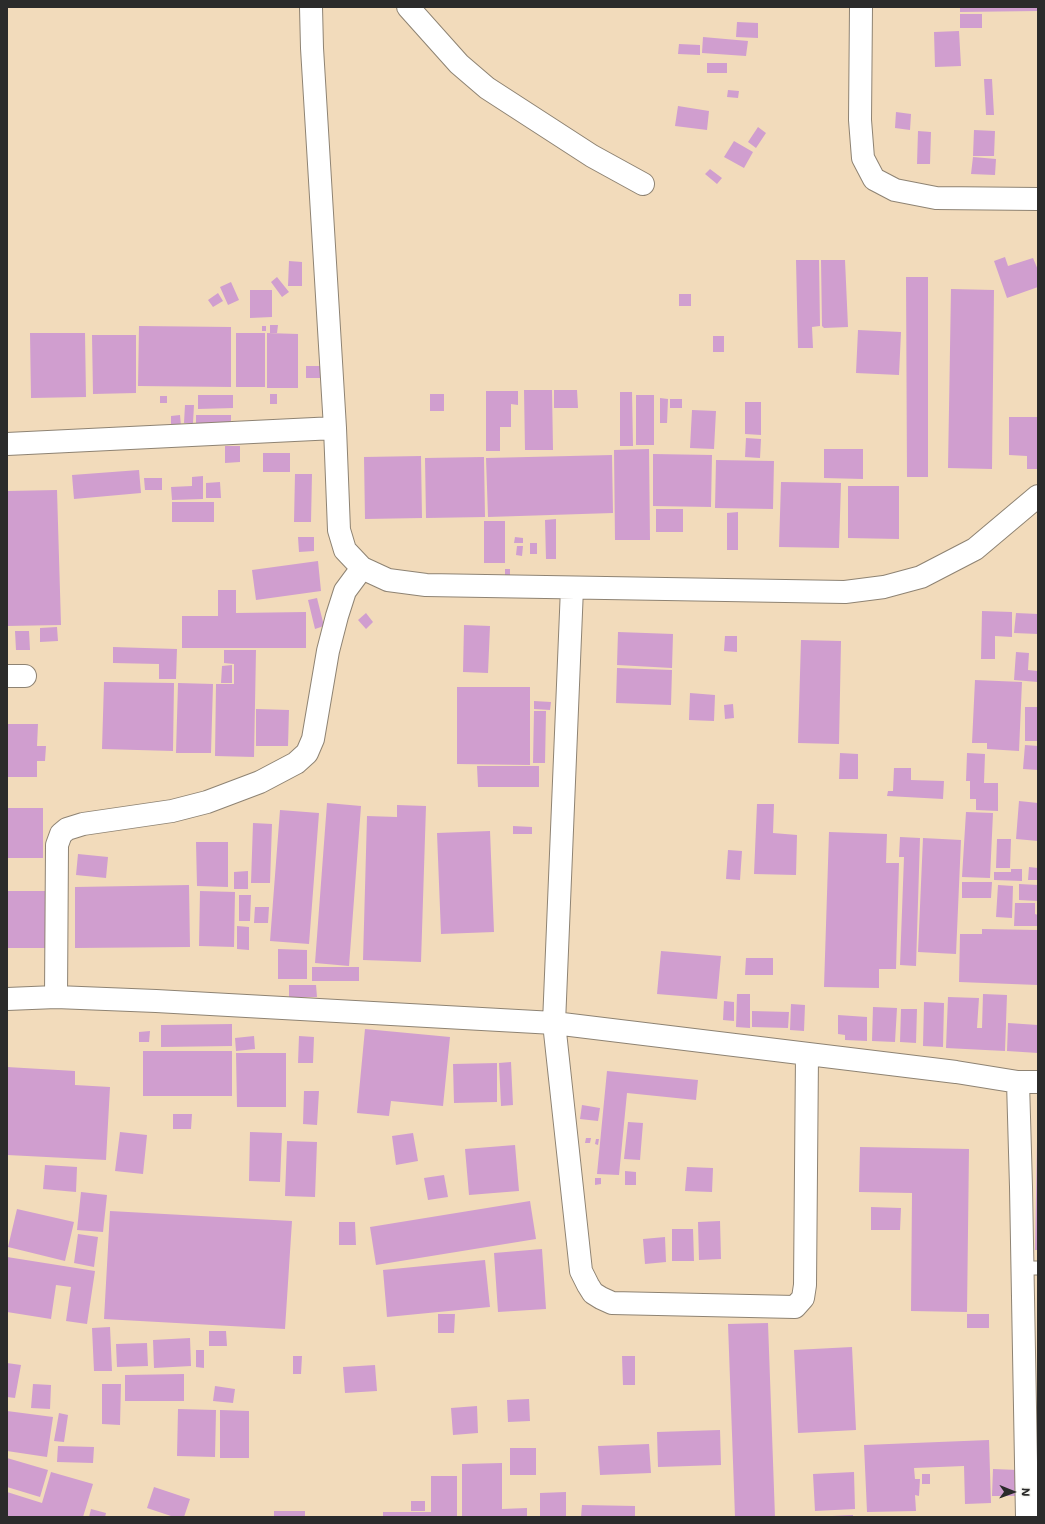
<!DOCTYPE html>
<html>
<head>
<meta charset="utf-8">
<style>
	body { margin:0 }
	#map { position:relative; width:1045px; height:1524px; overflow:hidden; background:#f2dbbb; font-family:"Shantell Sans",sans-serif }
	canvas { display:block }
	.frame { position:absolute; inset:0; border:8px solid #2b2b2b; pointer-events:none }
	.north { position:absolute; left:993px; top:1472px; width:40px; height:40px; -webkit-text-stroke:3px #f6f6f2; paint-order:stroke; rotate:91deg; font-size:11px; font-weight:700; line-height:16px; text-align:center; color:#2b2b2b }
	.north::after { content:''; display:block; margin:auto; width:14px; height:18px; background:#2b2b2b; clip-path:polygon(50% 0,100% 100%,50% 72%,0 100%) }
</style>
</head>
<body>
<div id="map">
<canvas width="1045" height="1524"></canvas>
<div class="frame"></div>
<div class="north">N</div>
</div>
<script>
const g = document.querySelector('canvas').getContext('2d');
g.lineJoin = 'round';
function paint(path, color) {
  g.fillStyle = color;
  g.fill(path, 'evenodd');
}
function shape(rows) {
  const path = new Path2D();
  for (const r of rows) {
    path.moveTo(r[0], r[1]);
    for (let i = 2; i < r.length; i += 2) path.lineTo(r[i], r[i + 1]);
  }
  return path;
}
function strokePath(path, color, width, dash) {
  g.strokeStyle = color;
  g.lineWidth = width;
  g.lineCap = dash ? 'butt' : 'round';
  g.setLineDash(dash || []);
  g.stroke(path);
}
const building = shape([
	[960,7,1038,7,1038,11,960,12],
	[960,14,982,14,982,28,960,28],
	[737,22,758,23,758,38,736,37],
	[959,31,961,66,935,67,934,32],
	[703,37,748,41,746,56,702,53],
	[679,44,700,45,700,55,678,54],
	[707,63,727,63,727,73,707,73],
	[984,79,992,79,994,115,986,115],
	[728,90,739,91,738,98,727,97],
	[678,106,709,111,707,130,675,126],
	[896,112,911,114,910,130,895,128],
	[758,127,766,133,756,148,748,142],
	[974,130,995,131,994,156,973,156],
	[918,131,931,132,930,164,917,164],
	[734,141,753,152,744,168,724,157],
	[973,157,996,159,995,175,971,174],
	[710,169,722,178,717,184,705,174],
	[1005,257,1008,266,1033,258,1038,270,1038,287,1007,298,994,261],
	[796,260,819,260,820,326,812,327,813,348,798,348],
	[821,260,845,260,848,327,824,328,822,326],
	[289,261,302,262,302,286,288,286],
	[277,277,289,292,282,297,271,282],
	[906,277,928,277,928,477,907,477],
	[231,282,239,300,228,305,220,287],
	[951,289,994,290,992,469,948,468],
	[250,290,272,290,272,317,250,318],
	[218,293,223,301,213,307,208,300],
	[679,294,691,294,691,306,679,306],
	[270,325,278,325,277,333,270,333],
	[139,326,231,327,231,387,138,386],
	[262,326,266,326,266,331,262,331],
	[858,330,901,332,899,375,856,373],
	[30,333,85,333,86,397,31,398],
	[236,333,265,333,265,387,236,387],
	[267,333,298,334,298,388,267,388],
	[92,335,136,335,136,393,93,394],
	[713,336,724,336,724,352,713,352],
	[306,366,321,366,321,378,306,378],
	[524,390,552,390,553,450,525,450],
	[554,390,577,390,578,408,554,408],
	[486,391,518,391,518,405,511,404,511,427,500,427,500,451,486,451],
	[620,392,632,392,633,446,620,446],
	[270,394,277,394,277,404,270,404],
	[430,394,444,394,444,411,430,411],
	[198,395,233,395,233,408,198,409],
	[636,395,654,395,654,445,636,445],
	[160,396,167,396,167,403,160,403],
	[660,398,668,399,667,423,660,423],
	[670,399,682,399,682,408,670,408],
	[745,402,761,402,761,435,745,434],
	[185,405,194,405,193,423,184,423],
	[692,410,716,411,714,449,690,448],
	[180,415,181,426,171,426,171,416],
	[196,415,231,415,231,425,196,426],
	[1009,417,1038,417,1038,469,1027,469,1027,456,1009,455],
	[746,438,761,439,760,458,745,457],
	[225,446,240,446,240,462,225,463],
	[649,449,650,540,615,540,614,450],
	[824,449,863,449,863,479,824,478],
	[263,453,290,453,290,472,263,472],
	[653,454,712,455,711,507,653,506],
	[612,455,613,513,488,517,486,458],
	[421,456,422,518,365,519,364,457],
	[484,457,485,517,426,518,425,458],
	[716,460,774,461,773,509,715,508],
	[139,470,141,493,74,499,72,475],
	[295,474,312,474,311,522,294,522],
	[203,476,203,499,172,500,171,487,192,486,192,477],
	[144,478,162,478,162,490,145,490],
	[220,482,221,498,206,498,206,483],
	[781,482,841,483,839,548,779,547],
	[848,486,899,486,899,539,848,538],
	[57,490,61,625,7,626,7,491],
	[172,502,214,502,214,522,172,522],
	[656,509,683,509,683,532,656,532],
	[738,512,738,550,727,550,727,513],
	[556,519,556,559,546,559,545,520],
	[484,521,505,521,505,563,484,563],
	[298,537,314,537,314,551,299,552],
	[515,537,523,538,523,543,514,543],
	[530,543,537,543,537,554,530,554],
	[517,546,523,546,522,556,516,555],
	[318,561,321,591,256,600,252,570],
	[505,569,510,569,510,576,505,576],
	[218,590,236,590,236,613,306,612,306,648,182,648,182,616,218,616],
	[317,598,324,626,315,629,308,600],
	[982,611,1012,612,1012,637,995,636,995,659,981,659],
	[366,613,373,622,366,629,358,620],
	[1016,613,1038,614,1038,634,1014,633],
	[464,625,490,626,488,673,463,672],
	[57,627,58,641,40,642,40,628],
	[15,631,29,631,30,650,16,650],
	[618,632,673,634,672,668,617,665],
	[725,636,737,636,737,652,724,651],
	[801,640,841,641,839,744,798,743],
	[113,647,177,649,176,679,159,679,159,664,113,663],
	[224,650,256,650,254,757,215,756,216,684,234,684,234,664,224,663],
	[1016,652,1029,653,1028,670,1038,671,1038,682,1014,680],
	[232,665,232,683,221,683,222,666],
	[617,668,672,670,671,705,616,703],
	[975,680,1022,682,1019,751,987,749,987,743,972,743],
	[104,682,174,683,173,751,102,749],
	[178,683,213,684,211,753,176,753],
	[457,687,530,687,530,765,457,764],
	[690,693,715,695,714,721,689,720],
	[534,701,551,702,550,710,534,709],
	[733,704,734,718,725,719,724,705],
	[1025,707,1038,707,1038,741,1025,741],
	[256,709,289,710,288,746,256,746],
	[534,711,546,711,545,763,533,763],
	[7,724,38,724,37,746,46,746,45,761,37,761,37,777,7,777],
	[1025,745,1038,746,1038,770,1023,769],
	[840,753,858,754,858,779,839,779],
	[967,753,985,754,984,783,998,783,998,811,976,810,976,799,970,799,970,781,966,781],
	[477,766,539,766,539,787,478,787],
	[894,768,911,768,911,780,944,781,943,799,887,796,888,791,893,791],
	[1019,801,1038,803,1038,841,1016,839],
	[327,803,361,806,349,966,315,963],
	[757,804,774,804,773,833,797,835,796,875,754,874],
	[397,805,426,806,421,962,363,960,367,816,397,817],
	[7,808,43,808,43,858,7,858],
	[280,810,319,813,309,944,270,941],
	[966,812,993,813,990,878,962,877],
	[253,823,272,824,270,883,251,883],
	[513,826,532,827,532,834,513,834],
	[490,831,494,932,441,934,437,833],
	[829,832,887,834,886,863,899,863,896,969,879,969,879,988,824,987],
	[900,837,920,838,916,966,900,965,904,857,899,857],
	[923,838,961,840,956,954,918,952],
	[997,839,1011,839,1010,868,996,868],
	[196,842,228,842,228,887,197,886],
	[728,850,742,851,740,880,726,879],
	[78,854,108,857,106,878,76,875],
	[1029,867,1038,868,1038,880,1028,880],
	[1011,869,1022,869,1022,881,994,880,994,872,1011,872],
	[248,871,248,889,234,889,234,872],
	[962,882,992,882,991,898,962,898],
	[1019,884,1038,885,1038,901,1019,900],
	[189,885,190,947,75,948,75,887],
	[998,885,1013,886,1012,918,996,917],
	[7,891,45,891,46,948,7,948],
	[200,891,235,892,234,947,199,946],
	[239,895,251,895,250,921,239,921],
	[1015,903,1035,903,1035,914,1038,915,1038,926,1014,926],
	[255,907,269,907,268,923,254,923],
	[237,926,249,927,249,950,237,949],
	[982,929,1038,930,1038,985,959,982,960,934,982,934],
	[278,949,307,950,307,979,278,979],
	[661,951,721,956,717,999,657,994],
	[746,958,773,958,773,975,745,975],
	[312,967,359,967,359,981,312,981],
	[289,985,316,985,317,997,289,997],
	[737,994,750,994,750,1028,736,1027],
	[983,994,1007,995,1005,1051,946,1048,948,997,979,998,977,1028,982,1028],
	[724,1001,734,1002,734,1021,723,1020],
	[924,1002,944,1003,943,1047,923,1046],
	[791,1004,805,1005,804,1031,790,1030],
	[873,1007,897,1008,895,1042,872,1041],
	[901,1009,917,1009,916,1043,900,1042],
	[752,1011,789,1012,788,1028,752,1027],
	[838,1015,867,1017,867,1041,845,1040,845,1035,838,1034],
	[1008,1023,1038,1025,1038,1053,1007,1051],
	[232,1024,232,1046,161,1047,161,1025],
	[365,1029,450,1037,443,1106,391,1101,389,1116,357,1113],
	[150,1031,149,1042,139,1042,139,1032],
	[254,1036,255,1049,236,1051,235,1038],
	[299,1036,314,1037,313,1063,298,1063],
	[143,1051,232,1051,232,1096,143,1096],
	[236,1053,286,1053,286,1107,237,1107],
	[511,1062,513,1105,501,1106,499,1063],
	[497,1063,497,1102,454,1103,453,1064],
	[7,1067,75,1071,75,1085,110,1087,106,1160,7,1155],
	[607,1071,698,1080,696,1100,627,1093,619,1175,597,1174],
	[304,1091,319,1091,317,1125,303,1124],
	[582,1105,600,1108,598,1121,580,1119],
	[173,1114,192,1114,191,1129,173,1129],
	[628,1122,643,1123,640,1160,624,1159],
	[120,1132,147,1135,143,1174,115,1171],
	[250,1132,282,1133,280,1182,249,1181],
	[413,1133,418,1161,396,1165,392,1136],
	[586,1138,591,1138,590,1143,585,1143],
	[596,1139,599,1139,598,1145,595,1144],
	[287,1141,317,1142,315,1197,285,1196],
	[1037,1141,1038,1141,1038,1250,1035,1250],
	[515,1145,519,1191,469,1195,465,1149],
	[860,1147,969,1149,967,1312,911,1311,912,1193,859,1192],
	[45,1165,77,1167,76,1192,43,1189],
	[687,1167,713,1168,712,1192,685,1191],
	[625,1171,636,1172,636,1185,625,1185],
	[444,1175,448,1197,428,1200,424,1178],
	[595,1178,601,1178,601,1184,595,1185],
	[81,1192,107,1195,103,1232,77,1230],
	[530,1201,536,1239,376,1265,370,1227],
	[871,1207,901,1208,900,1230,871,1230],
	[17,1209,74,1222,65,1261,8,1247],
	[110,1211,292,1221,285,1329,104,1319],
	[720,1221,721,1259,699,1260,698,1222],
	[339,1222,355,1222,356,1245,339,1245],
	[672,1229,693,1229,694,1261,672,1261],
	[78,1234,98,1237,94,1267,74,1263],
	[665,1237,666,1262,645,1264,643,1239],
	[542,1249,546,1309,498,1312,494,1253],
	[7,1257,95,1271,87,1324,66,1321,71,1287,56,1285,51,1319,7,1312],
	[485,1260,490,1307,387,1317,383,1270],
	[438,1314,455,1314,454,1333,438,1333],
	[967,1314,989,1314,989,1328,967,1328],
	[768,1323,775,1517,735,1517,728,1324],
	[110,1327,112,1371,94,1371,92,1328],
	[209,1331,226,1331,227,1346,209,1346],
	[190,1338,191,1366,154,1368,153,1340],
	[147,1343,148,1366,117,1367,116,1344],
	[852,1347,856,1430,798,1433,794,1350],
	[196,1350,204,1350,204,1368,196,1367],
	[293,1356,302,1356,301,1374,293,1374],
	[622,1356,635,1356,635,1385,623,1385],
	[7,1363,21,1365,15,1398,7,1397],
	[375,1365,377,1391,345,1393,343,1367],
	[184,1374,184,1401,125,1401,125,1375],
	[33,1384,51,1385,50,1409,31,1408],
	[102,1384,121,1384,120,1425,102,1424],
	[215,1386,235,1389,233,1403,213,1401],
	[529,1399,530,1421,508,1422,507,1400],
	[477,1406,478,1433,453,1435,451,1408],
	[178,1409,216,1410,215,1457,177,1456],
	[220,1410,249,1411,249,1458,220,1458],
	[7,1411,53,1417,47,1457,7,1451],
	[59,1413,68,1415,64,1442,54,1441],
	[720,1430,721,1465,658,1467,657,1432],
	[989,1440,991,1503,965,1504,964,1466,914,1468,915,1479,920,1479,919,1496,915,1495,916,1511,867,1512,864,1445],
	[649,1444,651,1473,600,1475,598,1446],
	[58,1446,94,1447,93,1463,57,1462],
	[510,1448,536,1448,536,1475,510,1475],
	[7,1458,48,1470,40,1497,7,1487],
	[502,1463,502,1509,527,1508,527,1517,462,1517,462,1464],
	[993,1469,1018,1470,1017,1496,992,1496],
	[51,1472,93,1484,83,1517,7,1517,7,1492,42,1503],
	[854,1472,855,1509,815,1511,813,1474],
	[922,1474,930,1474,930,1484,922,1484],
	[431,1476,457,1476,457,1517,383,1517,383,1512,431,1512],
	[154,1487,190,1499,184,1517,174,1517,147,1508],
	[566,1492,566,1517,540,1517,540,1493],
	[411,1501,425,1501,425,1511,411,1511],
	[582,1505,635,1506,635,1517,581,1517],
	[91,1509,106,1513,105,1517,89,1517],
	[274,1511,305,1511,305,1517,274,1517],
	[853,1515,853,1517,832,1517,832,1516]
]);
const lane = shape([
	[1023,1268,1038,1268]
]);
const street = shape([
	[311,7,312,48,335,428,339,530,345,550,362,568,388,580,426,585,845,592,884,587,921,577,975,549,1038,496],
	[408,7,459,64,487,88,592,156,643,184],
	[861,7,860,120,863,158,874,179,895,190,936,198,1038,199],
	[7,444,335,428],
	[572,588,554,1023,581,1271,588,1285,593,1293,601,1298,612,1303,795,1307,803,1298,805,1285,807,1055],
	[7,676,25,676],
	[56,997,57,845,61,834,67,829,83,824,172,811,207,802,260,782,296,763,307,753,313,739,328,651,337,616,345,591,362,568],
	[7,999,56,997,156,1001,554,1023,956,1072,1018,1082,1038,1082],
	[1018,1082,1021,1187,1027,1517]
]);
paint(building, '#d09ecf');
strokePath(lane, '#8e8373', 15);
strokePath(street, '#8e8373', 24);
strokePath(lane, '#fff', 13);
strokePath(street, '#fff', 22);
</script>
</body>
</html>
